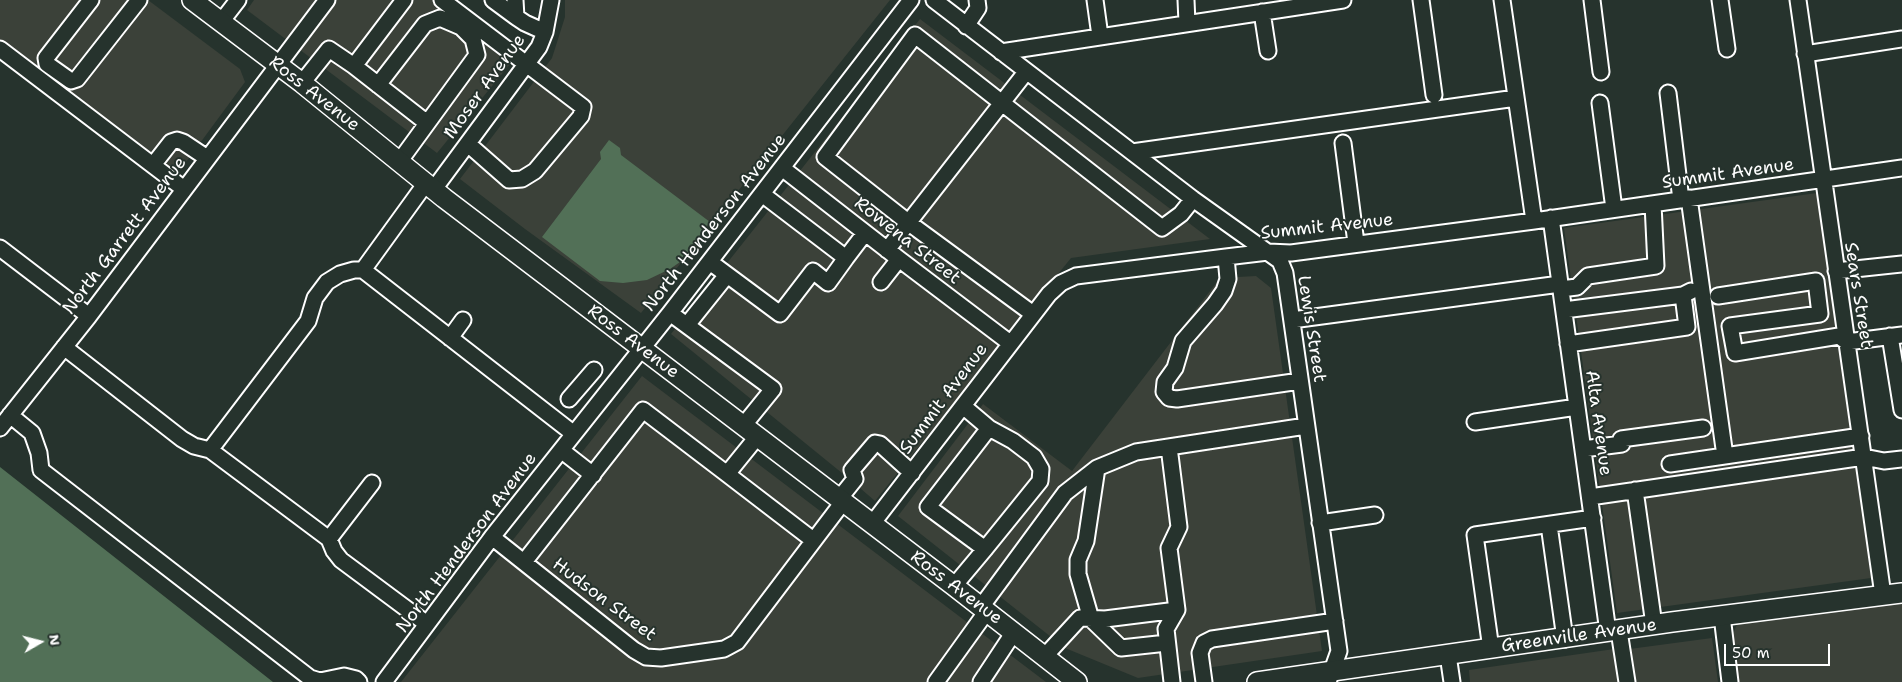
<!DOCTYPE html>
<html>
<head>
<meta charset="utf-8">
<style>
	body { margin:0 }
	#map { position:relative; width:1902px; height:682px; overflow:hidden; background:#26332d; font-family:"Shantell Sans",sans-serif }
	canvas { display:block }
	.north { position:absolute; left:15px; top:617px; width:50px; height:50px; -webkit-text-stroke:4px #26332d; paint-order:stroke; rotate:82deg; font-size:14px; font-weight:700; line-height:20px; text-align:center; color:#fff }
	.north::after { content:''; display:block; margin:auto; width:18px; height:22px; background:#fff; clip-path:polygon(50% 0,100% 100%,50% 72%,0 100%) }
	.scale { position:absolute; left:1724px; top:644px; width:106px; height:22px; box-sizing:border-box; border:2px solid #fff; border-top:0; padding-left:6px; font-size:15px; line-height:18px; white-space:nowrap; color:#fff; -webkit-text-stroke:4px #26332d; paint-order:stroke }
</style>
</head>
<body>
<div id="map">
<canvas width="1902" height="682"></canvas>
<div class="north">N</div>
<div class="scale">50 m</div>
</div>
<script>
const g = document.querySelector('canvas').getContext('2d');
g.lineJoin = 'round';
function paint(path, color) {
  g.fillStyle = color;
  g.fill(path, 'evenodd');
}
function shape(rows) {
  const path = new Path2D();
  for (const r of rows) {
    path.moveTo(r[0], r[1]);
    for (let i = 2; i < r.length; i += 2) path.lineTo(r[i], r[i + 1]);
  }
  return path;
}
function strokePath(path, color, width, dash) {
  g.strokeStyle = color;
  g.lineWidth = width;
  g.lineCap = dash ? 'butt' : 'round';
  g.setLineDash(dash || []);
  g.stroke(path);
}
function drawText(font, color, halo, rows, align = 'center') {
  g.font = font + ' "Shantell Sans",sans-serif';
  g.lineWidth = 4;
  g.setLineDash([]);
  g.textBaseline = 'middle';
  g.strokeStyle = halo;
  g.fillStyle = color;
  for (const [text, x, y, turn = 0] of rows) {
    g.save();
    g.translate(x, y);
    g.rotate((+turn || 0) * Math.PI / 180);
    g.textAlign = isNaN(turn) ? turn : align;
    if (halo) g.strokeText(text, 0, 0);
    g.fillText(text, 0, 0);
    g.restore();
  }
}
const built = shape([
	[0,0,148,0,240,69,245,82,175,177,0,42],
	[254,0,452,0,520,52,437,153,247,10],
	[565,0,890,0,641,313,525,229,460,179,552,58,565,17],
	[920,19,1210,239,1071,258,875,501,853,482,671,334],
	[1817,193,1871,578,1617,613,1564,228],
	[1256,276,1271,288,1322,651,1138,678,1065,648,898,516,983,404,1072,471,1220,278],
	[642,376,1046,682,401,682],
	[1902,603,1902,682,1738,682,1732,637,1737,624],
	[1712,638,1718,682,1470,682,1469,670,1621,648,1622,650]
]);
const green = shape([
	[609,140,620,148,621,155,710,222,680,262,670,269,647,280,623,283,600,281,542,237,601,159,600,152],
	[0,467,273,682,0,682]
]);
const minor = shape([
	[91,0,46,58,47,64,71,81,77,79,139,0],
	[404,0,354,66,427,123],
	[442,0,583,107,581,116,535,171,522,179,509,180,468,144],
	[493,0,516,17],
	[515,0,516,17,525,23,545,32],
	[934,0,1193,199,1280,261,1285,273,1339,651,1328,682],
	[1095,0,1100,36],
	[1186,0,1187,23],
	[1421,0,1434,95],
	[1502,0,1534,221],
	[1592,0,1601,72],
	[1720,0,1727,49],
	[1798,0,1883,595],
	[1262,12,1268,51],
	[221,22,238,0],
	[966,26,978,8,977,0],
	[0,49,184,189],
	[1001,52,1343,0],
	[1805,54,1902,39],
	[302,83,329,49,354,66],
	[378,85,425,24,440,18,461,27,473,39,477,55,399,162],
	[1668,93,1681,200],
	[1600,103,1614,209],
	[1343,143,1356,243],
	[1132,152,1516,98],
	[153,165,171,142,177,140,183,142,207,158],
	[782,168,899,259,1010,343],
	[434,189,539,47,545,32,551,0],
	[762,194,846,258,865,233],
	[1689,198,1725,456],
	[1551,218,1608,632],
	[0,248,89,316],
	[887,250,1026,72],
	[1226,257,1228,279,1224,291,1215,304,1183,341,1175,368,1165,382,1164,392,1169,398,1177,399,1300,381],
	[710,262,780,314,813,271,828,283,846,258],
	[363,270,426,183],
	[1836,271,1902,264],
	[881,282,899,259],
	[1561,289,1577,287,1588,276,1656,266,1653,204],
	[1718,296,1816,281,1820,314,1730,326,1735,353,1839,336,1847,342,1902,335],
	[1564,310,1683,295,1691,291],
	[670,313,773,389,743,426],
	[1033,314,909,223,825,157,915,35,1162,228,1181,214,1193,199],
	[1292,320,1560,284],
	[687,325,727,275],
	[1890,336,1902,410],
	[450,338,463,320],
	[1568,344,1687,327,1683,295],
	[64,347,182,439,194,446,210,450,308,321,315,298,327,282,340,274,354,270,363,270,574,434],
	[569,399,594,370],
	[963,406,989,428],
	[10,415,32,433,39,453,41,470,310,678,320,681,344,676,356,679,359,682],
	[1475,422,1577,407],
	[0,428,89,316,327,0],
	[757,437,727,474,813,540],
	[1169,447,1179,527,1169,548,1177,610,1166,629,1172,682],
	[1583,449,1622,444,1621,439,1703,428],
	[210,450,329,539,334,551,341,560,427,624],
	[561,450,593,475],
	[1670,464,1861,436],
	[1097,468,1086,541,1078,560,1078,574,1091,619,1121,648,1167,643],
	[1635,490,1654,625],
	[1590,497,1864,457,1884,461,1902,459],
	[839,499,855,479,852,470,875,443,880,444,912,473],
	[1320,523,1375,515],
	[872,524,1049,294,1061,283,1076,276,1226,257,1268,252,1291,253,1534,221,1902,168],
	[1549,525,1565,639],
	[492,537,634,650,646,657,661,658,724,649,737,642,843,502],
	[329,539,372,483],
	[524,562,643,410,727,474],
	[954,586,985,549,1040,481,1041,469,1034,457,1013,441,989,428,928,507,985,549],
	[981,607,1065,493,1097,468,1136,452,1306,426],
	[1722,616,1730,682],
	[1619,631,1627,682],
	[1491,649,1475,535,1593,518],
	[1448,655,1452,682],
	[1045,656,1080,618,1105,619,1177,610],
	[384,682,492,537,670,313,911,0],
	[936,682,987,611],
	[981,682,1014,632],
	[1204,682,1200,653,1204,643,1212,639,1335,621]
]);
const major = shape([
	[192,0,302,83,444,198,954,586,1077,682],
	[1257,682,1672,622,1902,593]
]);
const streetNames = [
	["Moser Avenue",485,87,-54],
	["Ross Avenue",314,94,38],
	["Summit Avenue",1728,174,-8],
	["North Henderson Avenue",715,223,-52],
	["Summit Avenue",1327,227,-6],
	["North Garrett Avenue",125,236,-53],
	["Rowena Street",907,241,38],
	["Sears Street",1858,295,81],
	["Lewis Street",1311,329,81],
	["Ross Avenue",633,342,37],
	["Summit Avenue",944,399,-53],
	["Alta Avenue",1598,423,82],
	["North Henderson Avenue",467,543,-53],
	["Ross Avenue",956,588,37],
	["Hudson Street",604,600,37],
	["Greenville Avenue",1579,636,-8]
];
paint(built, '#3b4139');
paint(green, '#527057');
strokePath(minor, '#fff', 19);
strokePath(major, '#fff', 22);
strokePath(minor, '#26332d', 15);
strokePath(major, '#26332d', 19);
drawText('18px', '#fff', '#26332d', streetNames);
</script>
</body>
</html>
